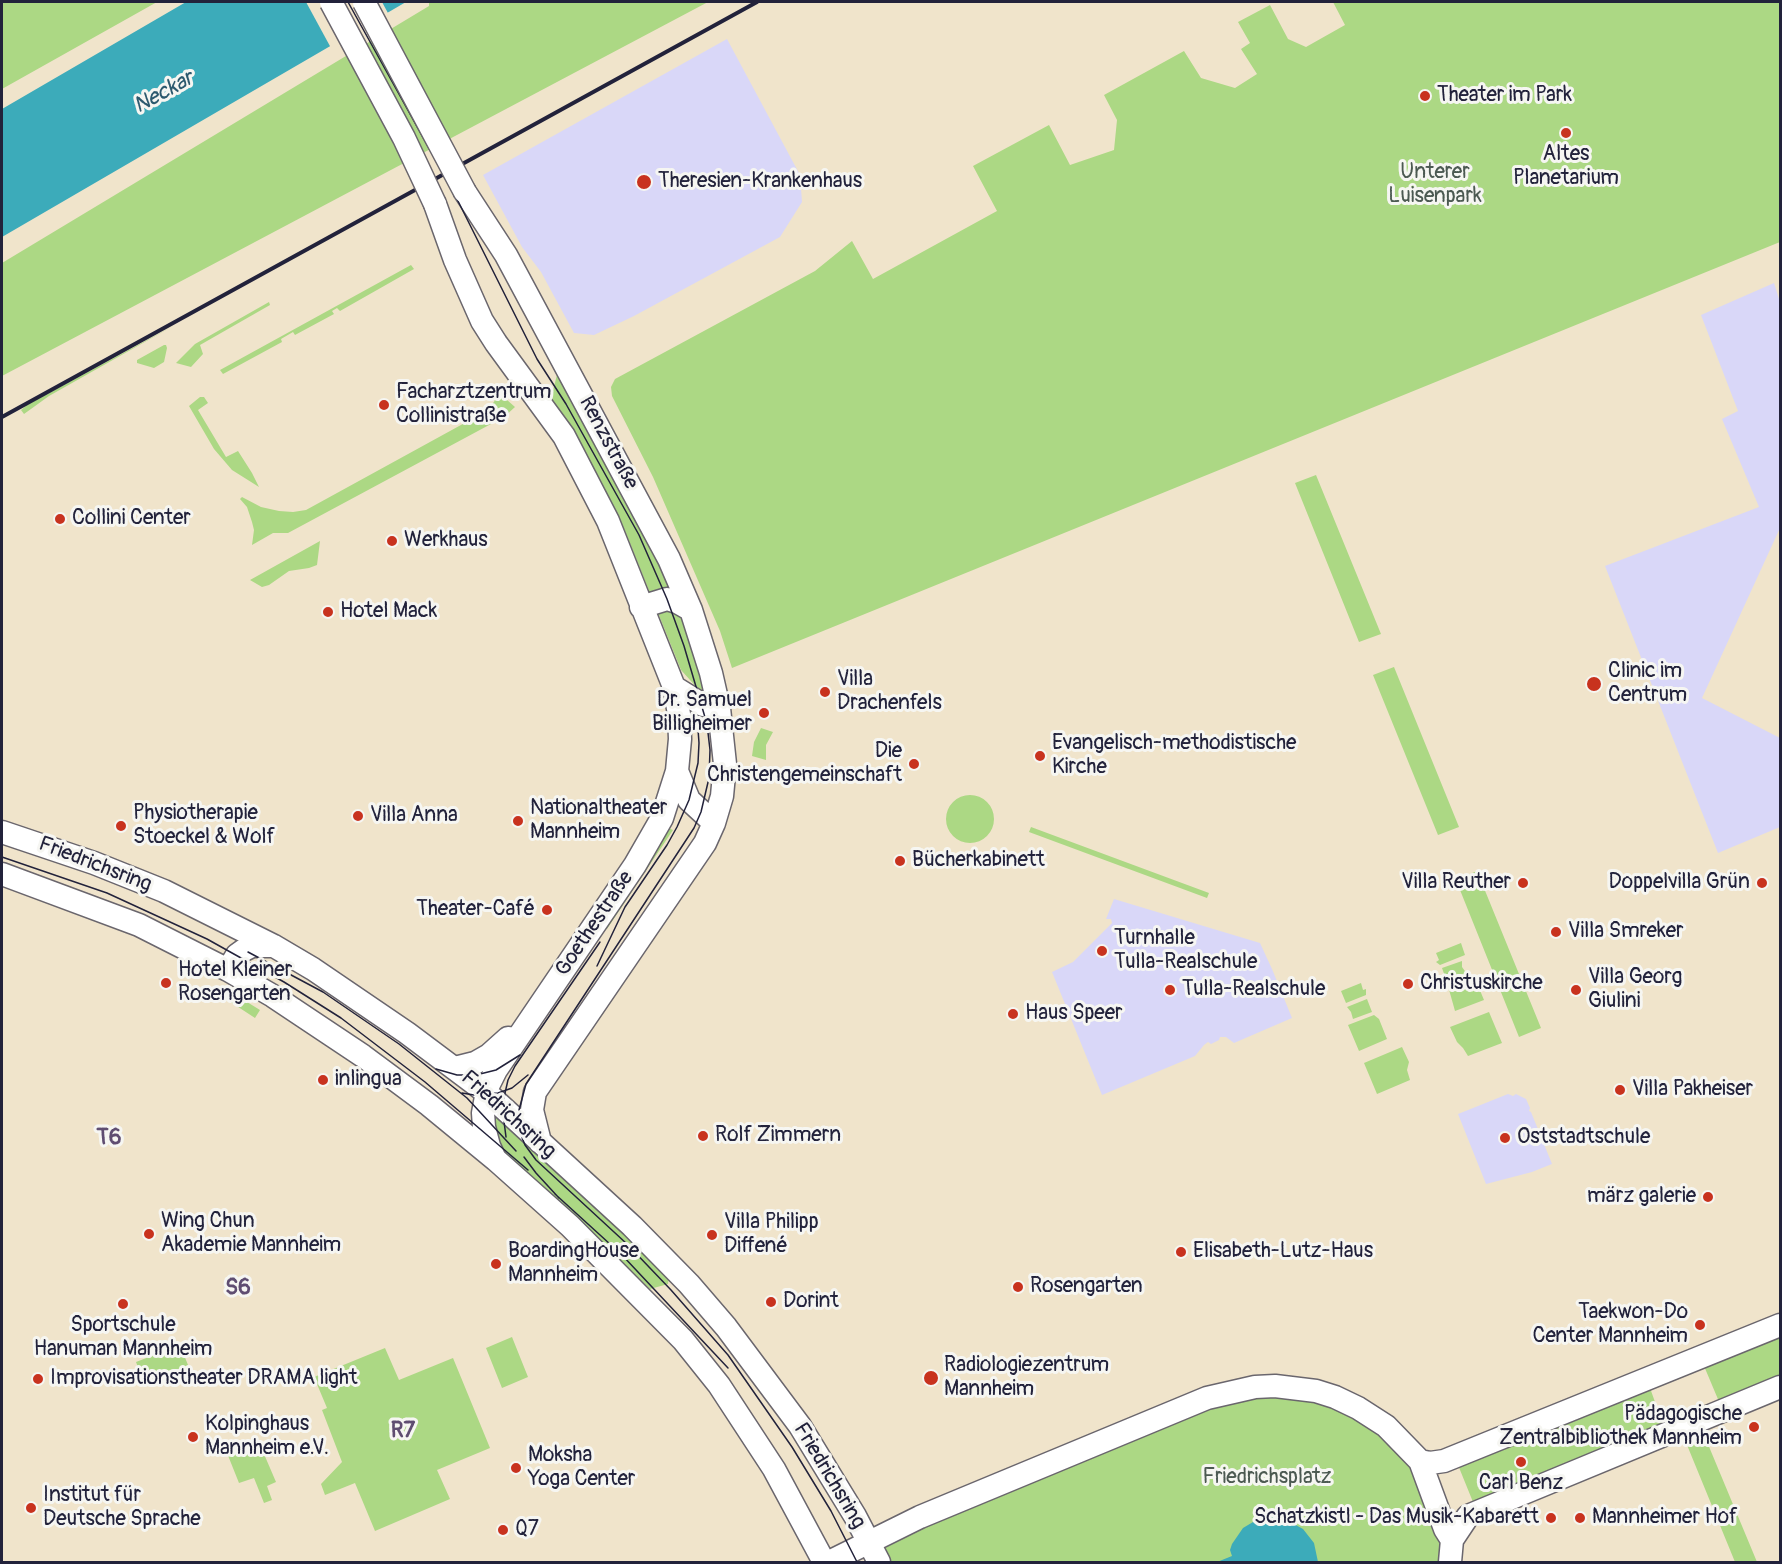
<!DOCTYPE html>
<html>
<head>
<meta charset="utf-8">
<style>
	body { margin:0 }
	#map { position:relative; width:1782px; height:1564px; overflow:hidden; background:#f0e4cb; font-family:Pangolin,sans-serif }
	canvas { display:block }
	.frame { position:absolute; inset:0; border:3px solid #22223b; pointer-events:none }
</style>
</head>
<body>
<div id="map">
<canvas width="1782" height="1564"></canvas>
<div class="frame"></div>
</div>
<script>
const g = document.querySelector('canvas').getContext('2d');
g.lineJoin = 'round';
function paint(path, color) {
  g.fillStyle = color;
  g.fill(path, 'evenodd');
}
function shape(rows) {
  const path = new Path2D();
  for (const r of rows) {
    if (r.length === 3) {
      path.moveTo(r[0] + r[2], r[1]);
      path.arc(r[0], r[1], r[2], 0, 2 * Math.PI);
      continue;
    }
    path.moveTo(r[0], r[1]);
    for (let i = 2; i < r.length; i += 2) path.lineTo(r[i], r[i + 1]);
  }
  return path;
}
function strokePath(path, color, width, dash) {
  g.strokeStyle = color;
  g.lineWidth = width;
  g.lineCap = dash ? 'butt' : 'round';
  g.setLineDash(dash || []);
  g.stroke(path);
}
function drawText(font, color, halo, rows, align = 'center') {
  g.font = font + ' Pangolin,sans-serif';
  g.lineWidth = 6;
  g.setLineDash([]);
  g.textBaseline = 'middle';
  g.strokeStyle = halo;
  g.fillStyle = color;
  for (const [text, x, y, turn = 0] of rows) {
    g.save();
    g.translate(x, y);
    g.rotate((+turn || 0) * Math.PI / 180);
    g.textAlign = isNaN(turn) ? turn : align;
    if (halo) g.strokeText(text, 0, 0);
    g.fillText(text, 0, 0);
    g.restore();
  }
}
const built = shape([
	[727,39,800,175,802,202,780,237,634,316,594,335,574,333,541,272,522,247,483,175],
	[1774,283,1780,302,1780,528,1702,698,1780,738,1780,827,1718,853,1605,566,1759,507,1722,419,1738,411,1701,315],
	[1114,899,1260,943,1272,969,1292,1018,1234,1043,1226,1037,1220,1037,1219,1040,1211,1044,1208,1042,1204,1045,1195,1056,1102,1095,1052,972,1073,962,1112,923,1111,919,1106,919],
	[1508,1094,1513,1096,1516,1094,1526,1099,1530,1108,1529,1111,1531,1112,1552,1164,1532,1172,1486,1184,1458,1114]
]);
const green = shape([
	[2,2,157,2,2,89],
	[429,2,708,2,2,376,2,263,429,6],
	[1333,2,1780,2,1780,242,732,668,720,631,653,477,612,396,611,387,615,379,815,271,852,241,873,279,997,211,973,166,1049,125,1070,165,1114,150,1117,120,1104,95,1184,51,1201,78,1235,88,1257,74,1241,49,1250,43,1238,22,1270,5,1288,39,1306,47,1345,25],
	[411,265,414,269,340,311,337,308,332,311,334,314,295,335,293,332,281,339,282,342,223,374,220,370],
	[269,302,270,305,200,345,203,354,191,367,176,363,195,344],
	[173,326,49,396,24,414,21,410,27,405],
	[164,345,166,345,167,348,164,362,154,368,137,363,137,360],
	[559,367,676,591,708,700,681,670,625,531,602,488,550,402],
	[498,392,515,407,504,417,288,533,273,533,252,545,254,530,252,522,247,507,240,499,242,497,261,507,279,511,293,512,306,510,481,414,494,402],
	[200,397,204,397,208,403,198,410,226,457,238,451,252,473,259,487,232,470,214,449,189,406],
	[1316,475,1381,634,1359,642,1295,483],
	[320,541,317,565,309,568,289,571,269,585,262,587,250,580],
	[1394,667,1459,827,1438,835,1373,675],
	[761,728,773,732,766,745,766,760,752,756,754,742],
	[970,819,24],
	[666,827,673,830,607,929,603,926],
	[1031,827,1209,893,1207,898,1029,832],
	[1477,871,1541,1028,1519,1037,1456,880],
	[1461,943,1465,955,1440,965,1436,962,1439,960,1436,953],
	[1462,961,1462,967,1467,974,1447,982,1442,968],
	[1474,976,1484,1000,1455,1011,1448,986],
	[1361,983,1363,990,1366,989,1366,995,1346,1003,1341,991],
	[234,994,260,1010,255,1018,229,1001],
	[1367,999,1372,1012,1353,1019,1351,1012,1347,1007],
	[1489,1012,1502,1043,1468,1056,1463,1048,1457,1042,1450,1027],
	[1374,1015,1379,1019,1387,1039,1359,1051,1348,1025],
	[1402,1047,1409,1062,1407,1070,1410,1080,1377,1094,1364,1063],
	[493,1107,669,1275,668,1284,650,1289,579,1220,503,1153,493,1133],
	[1780,1334,1780,1379,1720,1404,1704,1366],
	[512,1337,528,1377,502,1388,486,1348],
	[180,1345,188,1365,144,1383,136,1362],
	[385,1348,399,1380,453,1358,490,1448,437,1470,450,1499,375,1531,355,1483,325,1495,321,1484,342,1462,322,1410,327,1408,314,1377],
	[1650,1388,1664,1427,1473,1502,1458,1465],
	[1295,1395,1364,1419,1404,1455,1434,1510,1444,1562,888,1562,880,1545,1234,1398],
	[1705,1437,1757,1562,1735,1562,1687,1445],
	[258,1440,276,1482,267,1486,272,1500,264,1503,254,1478,239,1483,227,1453]
]);
const water = shape([
	[186,2,406,2,2,237,2,109],
	[1268,1517,1285,1519,1303,1529,1314,1543,1318,1562,1217,1562,1232,1556,1230,1550,1232,1544,1243,1528,1253,1522]
]);
const pier = shape([
	[306,2,382,2,389,15,331,48]
]);
const primary = shape([
	[465,192,506,255,669,559,691,610,711,673,719,708,725,764,722,796,714,823,705,843,535,1092,532,1110,540,1142],
	[435,204,455,260,482,321,496,343,564,436,608,521,674,687,679,714,680,739,677,771,662,818,635,865,496,1070,488,1086,483,1113,484,1127,489,1146,495,1159],
	[641,607,667,599,677,602,691,610],
	[674,687,703,705,719,708],
	[677,771,689,800,714,823],
	[2,832,94,863,164,891,274,946,313,969,407,1033,487,1093,632,1226,689,1284,726,1327,800,1426,855,1516,879,1562],
	[2,874,139,925,228,970,273,996,363,1056,429,1105,496,1160,570,1226,683,1340,719,1385,774,1469,824,1562],
	[228,970,237,955,244,950,252,946,274,946],
	[455,1068,475,1063,489,1055,508,1038],
	[1420,1461,1430,1463,1444,1461,1780,1325],
	[829,1562,920,1517,1207,1398,1255,1387,1275,1386,1316,1391,1335,1397,1358,1408,1386,1426,1420,1461,1445,1529,1452,1540],
	[1450,1562,1452,1540,1468,1516,1780,1387]
]);
const tram = shape([
	[348,2,456,197,537,359,566,404,639,535,667,599,684,646,707,724,710,750,709,778,701,812,694,828,526,1084,519,1110,521,1135,525,1145,536,1160,627,1244,671,1290,728,1355,792,1447,831,1511,857,1562],
	[2,857,107,893,207,939,284,982,341,1018,425,1082,528,1170],
	[248,952,323,992,399,1044,467,1098,516,1151],
	[597,966,625,907,667,845,677,827,689,800,698,763,699,743,697,715],
	[436,1069,457,1075,476,1075,496,1070,520,1055],
	[462,1093,474,1095,498,1093,512,1088,528,1075],
	[506,1137,502,1106,508,1080,515,1066,600,942],
	[524,1157,536,1173,559,1198],
	[555,1194,622,1255,728,1368]
]);
const rail = shape([
	[2,417,757,2]
]);
const primaryBridge = shape([
	[331,2,404,138,435,204],
	[364,2,465,192]
]);
const markers = [
	[1425,96,6,"#c8321e"],
	[1566,133,6,"#c8321e"],
	[644,182,8,"#c8321e"],
	[384,405,6,"#c8321e"],
	[60,519,6,"#c8321e"],
	[392,541,6,"#c8321e"],
	[328,612,6,"#c8321e"],
	[1594,684,8,"#c8321e"],
	[825,692,6,"#c8321e"],
	[764,713,6,"#c8321e"],
	[1040,756,6,"#c8321e"],
	[914,764,6,"#c8321e"],
	[358,816,6,"#c8321e"],
	[518,821,6,"#c8321e"],
	[121,826,6,"#c8321e"],
	[900,861,6,"#c8321e"],
	[1523,883,6,"#c8321e"],
	[1762,883,6,"#c8321e"],
	[547,910,6,"#c8321e"],
	[1556,932,6,"#c8321e"],
	[1102,951,6,"#c8321e"],
	[166,983,6,"#c8321e"],
	[1408,984,6,"#c8321e"],
	[1170,990,6,"#c8321e"],
	[1576,990,6,"#c8321e"],
	[1013,1014,6,"#c8321e"],
	[323,1080,6,"#c8321e"],
	[1620,1090,6,"#c8321e"],
	[703,1136,6,"#c8321e"],
	[1505,1138,6,"#c8321e"],
	[1708,1197,6,"#c8321e"],
	[149,1234,6,"#c8321e"],
	[712,1235,6,"#c8321e"],
	[1181,1252,6,"#c8321e"],
	[496,1264,6,"#c8321e"],
	[1018,1287,6,"#c8321e"],
	[771,1302,6,"#c8321e"],
	[123,1304,6,"#c8321e"],
	[1700,1325,6,"#c8321e"],
	[931,1378,8,"#c8321e"],
	[38,1379,6,"#c8321e"],
	[1754,1427,6,"#c8321e"],
	[193,1437,6,"#c8321e"],
	[1521,1462,6,"#c8321e"],
	[516,1468,6,"#c8321e"],
	[31,1508,6,"#c8321e"],
	[1551,1518,6,"#c8321e"],
	[1580,1518,6,"#c8321e"],
	[503,1530,6,"#c8321e"]
];
const poiNames = [
	["Theater im Park",1437,96],
	["Altes",1566,155,"center"],
	["Planetarium",1566,179,"center"],
	["Theresien-Krankenhaus",658,182],
	["Facharztzentrum",396,393],
	["Collinistraße",396,417],
	["Collini Center",72,519],
	["Werkhaus",404,541],
	["Hotel Mack",340,612],
	["Clinic im",1608,672],
	["Centrum",1608,696],
	["Villa",837,680],
	["Drachenfels",837,704],
	["Dr. Samuel",752,701,"right"],
	["Billigheimer",752,725,"right"],
	["Evangelisch-methodistische",1052,744],
	["Kirche",1052,768],
	["Die",902,752,"right"],
	["Christengemeinschaft",902,776,"right"],
	["Nationaltheater",530,809],
	["Mannheim",530,833],
	["Physiotherapie",133,814],
	["Stoeckel & Wolf",133,838],
	["Villa Anna",370,816],
	["Bücherkabinett",912,861],
	["Villa Reuther",1511,883,"right"],
	["Doppelvilla Grün",1750,883,"right"],
	["Theater-Café",535,910,"right"],
	["Villa Smreker",1568,932],
	["Turnhalle",1114,939],
	["Tulla-Realschule",1114,963],
	["Hotel Kleiner",178,971],
	["Rosengarten",178,995],
	["Villa Georg",1588,978],
	["Giulini",1588,1002],
	["Christuskirche",1420,984],
	["Tulla-Realschule",1182,990],
	["Haus Speer",1025,1014],
	["inlingua",335,1080],
	["Villa Pakheiser",1632,1090],
	["Rolf Zimmern",715,1136],
	["Oststadtschule",1517,1138],
	["märz galerie",1696,1197,"right"],
	["Wing Chun",161,1222],
	["Akademie Mannheim",161,1246],
	["Villa Philipp",724,1223],
	["Diffené",724,1247],
	["BoardingHouse",508,1252],
	["Mannheim",508,1276],
	["Elisabeth-Lutz-Haus",1193,1252],
	["Rosengarten",1030,1287],
	["Dorint",783,1302],
	["Taekwon-Do",1688,1313,"right"],
	["Center Mannheim",1688,1337,"right"],
	["Sportschule",123,1326,"center"],
	["Hanuman Mannheim",123,1350,"center"],
	["Radiologiezentrum",944,1366],
	["Mannheim",944,1390],
	["Improvisationstheater DRAMA light",50,1379],
	["Pädagogische",1742,1415,"right"],
	["Zentralbibliothek Mannheim",1742,1439,"right"],
	["Kolpinghaus",205,1425],
	["Mannheim e.V.",205,1449],
	["Moksha",528,1456],
	["Yoga Center",528,1480],
	["Carl Benz",1521,1484,"center"],
	["Institut für",43,1496],
	["Deutsche Sprache",43,1520],
	["Schatzkistl - Das Musik-Kabarett",1539,1518,"right"],
	["Mannheimer Hof",1592,1518],
	["Q7",515,1530]
];
const parkNames = [
	["Unterer",1435,173],
	["Luisenpark",1435,197],
	["Friedrichsplatz",1267,1478]
];
const streetNames = [
	["Renzstraße",608,443,62],
	["Friedrichsring",95,865,21],
	["Goethestraße",595,924,-56],
	["Friedrichsring",508,1115,42],
	["Friedrichsring",829,1476,59]
];
const waterNames = [
	["Neckar",164,93,-29]
];
const neighbourhoodNames = [
	["T6",109,1138],
	["S6",238,1288],
	["R7",403,1431]
];
paint(built, '#d9d7f8');
paint(green, '#acd884');
paint(water, '#3cabba');
paint(pier, '#f0e4cb');
strokePath(primary, '#6a666d', 25);
strokePath(primary, '#fff', 22);
strokePath(tram, '#22223b', 1.5);
strokePath(rail, '#22223b', 4);
strokePath(primaryBridge, '#6a666d', 25, []);
strokePath(primaryBridge, '#fff', 22);
for (const [x, y, r, color] of markers) {
  const dot = new Path2D();
  dot.arc(x, y, r, 0, 2 * Math.PI);
  g.fillStyle = color;
  g.fill(dot);
  strokePath(dot, '#f6f6f2', 2);
}
drawText('21px', '#22223b', '#f6f6f2', poiNames, 'left');
drawText('21px', '#4b5951', '#f6f6f2', parkNames);
drawText('21px', '#22223b', '#f6f6f2', streetNames);
drawText('italic 22px', '#2c596e', '#f6f6f2', waterNames);
drawText('bold 22px', '#5f4d71', '#f6f6f2', neighbourhoodNames);
</script>
</body>
</html>
